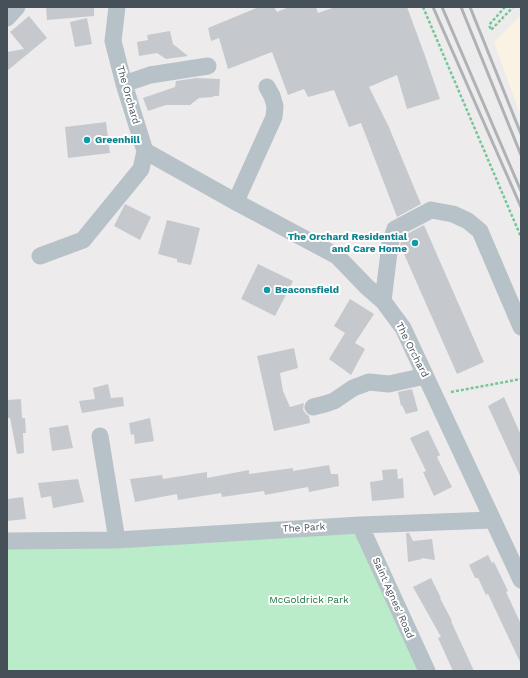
<!DOCTYPE html>
<html>
<head>
<meta charset="utf-8">
<style>
	body { margin:0 }
	#map { position:relative; width:528px; height:678px; overflow:hidden; background:#eeebec; font-family:"Work Sans",sans-serif }
	canvas { display:block }
	.frame { position:absolute; inset:0; border:8px solid #455058; pointer-events:none }
</style>
</head>
<body>
<div id="map">
<canvas width="528" height="678"></canvas>
<div class="frame"></div>
</div>
<script>
const g = document.querySelector('canvas').getContext('2d');
g.lineJoin = 'round';
function paint(path, color) {
  g.fillStyle = color;
  g.fill(path, 'evenodd');
}
function shape(rows) {
  const path = new Path2D();
  for (const r of rows) {
    path.moveTo(r[0], r[1]);
    for (let i = 2; i < r.length; i += 2) path.lineTo(r[i], r[i + 1]);
  }
  return path;
}
function strokePath(path, color, width, dash) {
  g.strokeStyle = color;
  g.lineWidth = width;
  g.lineCap = dash ? 'butt' : 'round';
  g.setLineDash(dash || []);
  g.stroke(path);
}
function drawText(font, color, halo, rows, align = 'center') {
  g.font = font + ' "Work Sans",sans-serif';
  g.lineWidth = 4;
  g.setLineDash([]);
  g.textBaseline = 'middle';
  g.strokeStyle = halo;
  g.fillStyle = color;
  for (const [text, x, y, turn = 0] of rows) {
    g.save();
    g.translate(x, y);
    g.rotate((+turn || 0) * Math.PI / 180);
    g.textAlign = isNaN(turn) ? turn : align;
    if (halo) g.strokeText(text, 0, 0);
    g.fillText(text, 0, 0);
    g.restore();
  }
}
const commercial = shape([
	[521,15,521,117,494,42]
]);
const green = shape([
	[360,525,424,671,7,671,7,541]
]);
const building = shape([
	[46,7,94,7,94,16,47,20],
	[259,7,274,7,277,12,289,7,316,7,318,13,335,7,407,7,424,53,440,99,407,109,397,75,369,87,388,125,421,204,397,217,361,123,349,127,334,90,308,97,304,89,288,95,272,52,228,69,219,38,211,41,208,28],
	[29,16,47,38,7,71,7,52,24,49,10,32],
	[87,18,92,44,75,47,70,22],
	[170,31,173,44,188,56,166,59,157,53,139,56,137,42,148,40,147,35],
	[196,78,220,79,219,96,214,96,213,97,199,98,190,105,166,105,148,111,143,98,175,87,176,81],
	[106,122,110,153,68,158,65,127],
	[125,204,151,217,140,240,114,226],
	[167,220,200,228,191,265,177,262,177,259,158,254],
	[424,225,484,362,457,374,400,245,403,236],
	[258,264,293,281,275,316,241,299],
	[350,299,374,314,355,343,365,349,351,375,329,359,345,333,334,326],
	[294,348,298,368,280,373,283,391,290,407,304,403,303,410,306,414,309,416,310,423,274,431,257,356],
	[108,384,111,398,123,397,124,406,82,413,79,401,95,399,93,388],
	[412,389,418,411,406,414,402,405,401,406,398,392],
	[504,397,521,435,521,478,488,406],
	[21,399,22,418,25,418,26,433,23,433,24,453,17,454,10,418,7,418,7,400],
	[150,418,154,441,135,444,134,434,131,435,129,423],
	[68,425,73,448,52,451,49,428],
	[428,430,440,455,437,457,452,487,434,496,423,472,426,471,410,438],
	[329,465,331,474,338,474,339,486,309,492,308,487,265,495,264,491,222,497,221,493,178,500,177,494,135,502,130,479,162,475,163,479,207,472,207,478,249,470,249,474,293,468,293,471],
	[397,469,398,479,403,478,404,498,372,501,370,482,383,480,382,470],
	[78,479,84,502,53,508,51,496,41,498,38,483],
	[23,497,26,519,7,521,7,499],
	[406,533,409,533,413,541,432,539,435,560,421,558,422,559,408,562],
	[488,555,492,563,494,562,508,591,506,592,521,624,521,664,488,594,486,595,478,578,475,578,469,565],
	[431,578,441,598,440,598,452,621,451,621,474,671,453,671,438,638,441,637,413,587]
]);
const path = shape([
	[423,7,521,237],
	[505,7,489,25,491,30,513,7],
	[451,392,521,379]
]);
const minor = shape([
	[117,7,113,41,124,84,145,151,236,202,337,256,367,287,383,301,403,328,521,580],
	[7,18,17,7],
	[124,84,150,75,208,66],
	[236,202,241,190,274,117,275,106,272,96,267,87],
	[40,256,83,240,141,169,145,151],
	[383,301,390,244,395,229,431,210,453,214,468,221,480,231,521,327],
	[313,407,325,404,334,401,353,388,369,382,389,384,425,376],
	[100,436,117,540],
	[360,525,427,671],
	[7,541,117,540,360,525,492,520]
]);
const rail = shape([
	[433,7,521,207],
	[442,7,521,191],
	[461,7,521,155],
	[470,7,521,134]
]);
const markers = [
	[87,140,4,"#0f9aa8"],
	[415,243,4,"#0f9aa8"],
	[267,290,4,"#0f9aa8"]
];
const streetNames = [
	["The Orchard",128,95,74],
	["The Orchard",412,350,63],
	["The Park",304,528,-3],
	["Saint Agnes' Road",393,598,66]
];
const cultureNames = [
	["Greenhill",95,140],
	["The Orchard Residential",407,237,"right"],
	["and Care Home",407,249,"right"],
	["Beaconsfield",275,290]
];
const parkNames = [
	["McGoldrick Park",309,600]
];
paint(commercial, '#faf2e3');
paint(green, '#baecc9');
paint(building, '#c5c9ce');
strokePath(path, '#74c897', 2.5, [3, 2]);
strokePath(minor, '#b7c1c8', 17);
strokePath(rail, '#aeb2b6', 3);
for (const [x, y, r, color] of markers) {
  const dot = new Path2D();
  dot.arc(x, y, r, 0, 2 * Math.PI);
  g.fillStyle = color;
  g.fill(dot);
  strokePath(dot, '#fff', 1.5);
}
drawText('10px', '#455058', '#fff', streetNames);
drawText('bold 10px', '#0d838f', '#fff', cultureNames, 'left');
drawText('10px', '#1a7540', '#fff', parkNames);
</script>
</body>
</html>
